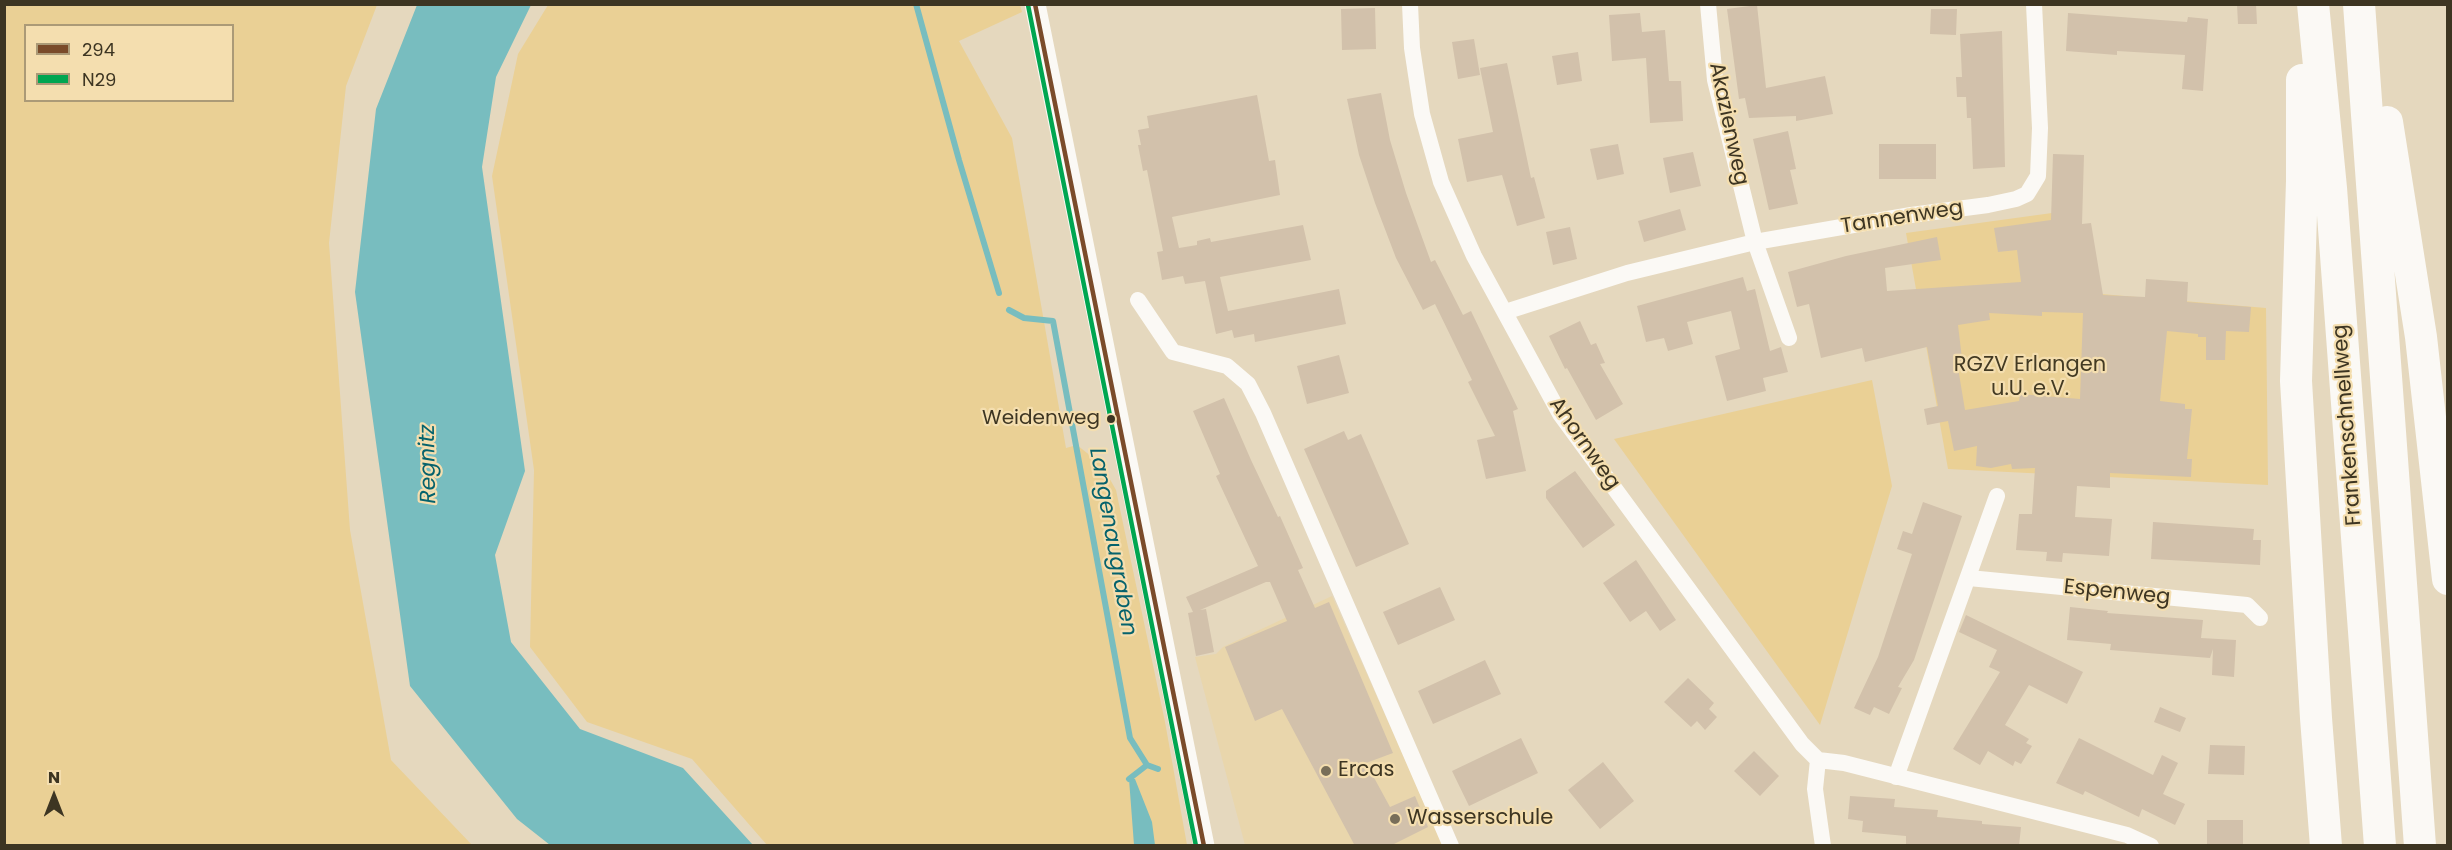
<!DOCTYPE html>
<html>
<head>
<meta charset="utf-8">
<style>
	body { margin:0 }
	#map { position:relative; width:2452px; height:850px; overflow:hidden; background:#e5d8be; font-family:Poppins,sans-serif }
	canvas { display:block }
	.frame { position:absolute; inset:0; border:6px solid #3d3522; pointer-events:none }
	.legend { position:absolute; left:24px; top:24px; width:210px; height:78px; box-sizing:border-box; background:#f4deaf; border:2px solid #ab9a77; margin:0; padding:8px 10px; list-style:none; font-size:18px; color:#3d3522 }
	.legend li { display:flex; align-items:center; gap:12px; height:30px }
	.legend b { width:30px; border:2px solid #ab9a77 }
	.north { position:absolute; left:24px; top:766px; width:60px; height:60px; -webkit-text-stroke:4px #f4deaf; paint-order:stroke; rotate:0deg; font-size:16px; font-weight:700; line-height:24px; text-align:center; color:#3d3522 }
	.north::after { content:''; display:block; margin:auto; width:21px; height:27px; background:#3d3522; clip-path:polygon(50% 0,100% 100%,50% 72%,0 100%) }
</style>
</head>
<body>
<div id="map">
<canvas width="2452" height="850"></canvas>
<div class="frame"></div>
<ul class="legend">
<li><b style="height:8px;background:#7a4b2a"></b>294</li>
<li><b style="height:8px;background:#00a651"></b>N29</li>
</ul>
<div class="north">N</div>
</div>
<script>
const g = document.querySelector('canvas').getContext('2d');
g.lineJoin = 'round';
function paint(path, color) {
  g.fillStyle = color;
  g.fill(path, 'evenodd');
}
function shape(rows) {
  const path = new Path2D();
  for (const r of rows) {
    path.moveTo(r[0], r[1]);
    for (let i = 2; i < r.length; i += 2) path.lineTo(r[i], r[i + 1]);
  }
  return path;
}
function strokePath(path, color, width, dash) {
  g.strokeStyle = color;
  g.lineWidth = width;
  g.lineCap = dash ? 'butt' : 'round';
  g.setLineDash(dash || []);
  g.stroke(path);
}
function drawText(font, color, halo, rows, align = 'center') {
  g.font = font + ' Poppins,sans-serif';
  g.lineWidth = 4.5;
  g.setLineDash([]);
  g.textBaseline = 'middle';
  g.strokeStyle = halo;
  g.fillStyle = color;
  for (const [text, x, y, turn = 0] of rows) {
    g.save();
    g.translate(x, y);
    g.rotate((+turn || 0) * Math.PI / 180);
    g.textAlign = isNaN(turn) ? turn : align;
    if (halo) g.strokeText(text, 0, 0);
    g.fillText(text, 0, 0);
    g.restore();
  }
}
const built = shape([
	[1332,596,1443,845,1245,845,1195,657,1216,654,1223,647]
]);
const green = shape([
	[5,4,377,5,346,86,329,243,350,530,391,760,472,845,5,845],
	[26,26,232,26,232,100,26,100],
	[548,5,1020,5,1022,12,959,41,1012,138,1066,448,1077,445,1102,465,1116,490,1165,722,1187,845,767,845,692,759,587,722,530,647,534,470,492,176,518,54],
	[2052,213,2066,291,2266,308,2268,485,1948,469,1906,233],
	[1872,380,1892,486,1820,725,1614,439]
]);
const water = shape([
	[417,5,531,5,496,77,482,167,525,471,495,555,511,642,580,729,683,768,753,845,550,845,517,819,410,686,355,292,376,109],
	[1129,779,1135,779,1152,822,1155,845,1134,845]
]);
const stream = shape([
	[916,4,959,160,999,293],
	[1009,310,1024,318,1053,321,1130,738,1147,765,1158,769],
	[1129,779,1147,765]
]);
const building = shape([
	[2237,4,2256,4,2257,24,2238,24],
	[1757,5,1766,88,1825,76,1833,114,1796,121,1796,116,1749,118,1745,98,1739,99,1727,9],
	[1375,8,1376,49,1342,50,1341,9],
	[1931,9,1957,9,1956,35,1930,34],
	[1640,13,1642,32,1665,30,1669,81,1681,81,1683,121,1650,123,1646,58,1612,61,1609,15],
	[2068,13,2187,22,2188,17,2208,19,2203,91,2182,89,2185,55,2117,51,2117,55,2066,51],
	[2002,31,2005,167,1973,169,1971,118,1967,118,1966,97,1957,97,1956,77,1962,77,1960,34],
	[1474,39,1480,75,1458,79,1452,42],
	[1578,52,1582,81,1557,85,1552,56],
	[1507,63,1531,178,1534,177,1545,218,1517,226,1502,175,1467,182,1458,139,1493,132,1480,68],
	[1381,93,1390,140,1406,193,1431,262,1435,260,1463,315,1471,311,1518,409,1513,411,1526,471,1486,479,1477,440,1495,436,1468,382,1472,380,1435,304,1423,310,1396,258,1375,203,1359,155,1347,99],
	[1257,95,1269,161,1275,160,1280,195,1172,217,1179,248,1197,245,1197,241,1210,238,1211,242,1303,225,1311,260,1220,277,1228,311,1339,289,1346,324,1255,342,1254,334,1234,338,1232,330,1216,334,1205,281,1185,284,1183,276,1162,280,1157,252,1163,251,1147,170,1143,171,1138,145,1141,145,1138,130,1149,128,1147,116],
	[1788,131,1796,169,1790,170,1798,204,1769,210,1753,139],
	[1618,144,1624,174,1597,180,1590,149],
	[1879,144,1936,144,1936,179,1879,179],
	[1693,152,1701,186,1670,193,1663,158],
	[2053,154,2084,155,2082,224,2091,223,2103,295,2145,297,2146,279,2188,282,2187,302,2251,307,2249,332,2226,331,2225,360,2206,360,2206,337,2198,337,2198,334,2167,331,2160,401,2185,404,2185,409,2192,409,2187,459,2192,459,2191,477,2110,473,2110,488,2077,486,2075,517,2112,519,2109,556,2063,553,2062,562,2046,561,2047,552,2016,550,2019,514,2032,514,2035,468,2012,469,2011,464,1991,468,1976,466,1977,446,1954,451,1948,421,1927,425,1924,409,1938,406,1927,347,1865,362,1862,348,1821,358,1809,304,1797,307,1788,272,1846,256,1937,237,1941,260,1885,268,1887,291,2021,282,2017,250,1998,252,1994,228,2051,220],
	[2042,312,2083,313,2080,399,2020,394,2019,401,1965,410,1958,368,1963,367,1958,325,1990,320,1989,313,2042,316],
	[1680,209,1686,230,1644,242,1638,221],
	[1570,227,1577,259,1553,265,1546,232],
	[1743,277,1747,291,1755,289,1770,351,1781,347,1788,372,1763,378,1766,391,1727,401,1715,356,1740,349,1731,311,1687,322,1693,344,1668,351,1664,338,1646,342,1637,306],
	[1580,321,1591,345,1596,343,1605,363,1600,364,1623,404,1596,420,1567,368,1565,369,1549,336],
	[1339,355,1349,393,1307,404,1297,366],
	[1224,398,1251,460,1278,517,1280,516,1303,568,1298,570,1315,608,1329,602,1393,753,1366,763,1390,807,1415,796,1428,827,1390,846,1355,846,1282,709,1255,721,1225,647,1287,621,1270,582,1266,582,1200,610,1206,609,1214,652,1196,656,1188,613,1193,612,1186,597,1258,566,1216,476,1220,474,1193,411],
	[1344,431,1348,440,1361,434,1409,544,1356,567,1304,449],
	[1575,471,1615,525,1583,548,1546,498,1546,491],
	[1923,502,1962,516,1914,660,1898,687,1902,688,1889,714,1874,707,1870,715,1854,708,1878,657,1912,554,1897,549,1903,531,1912,534],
	[2153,522,2254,529,2253,540,2261,540,2260,565,2151,559],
	[1636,560,1676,620,1660,631,1646,611,1630,622,1603,583],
	[1440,587,1455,620,1398,645,1383,612],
	[2070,607,2108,611,2107,613,2203,620,2201,638,2236,640,2234,677,2212,675,2213,649,2210,658,2110,650,2111,644,2067,640],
	[1966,615,2083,672,2067,704,2029,685,2005,725,2029,739,2026,743,2032,746,2021,764,2015,761,2013,766,1988,751,1980,765,1953,749,2000,672,1989,667,1997,650,1959,632],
	[1485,660,1501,694,1433,724,1418,691],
	[1688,678,1714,703,1709,709,1717,717,1705,730,1697,721,1691,727,1664,702],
	[2160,707,2186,718,2180,732,2154,722],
	[1521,738,1538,773,1469,806,1452,771],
	[2079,738,2153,775,2162,755,2178,763,2163,794,2185,804,2175,825,2142,809,2139,817,2085,791,2083,795,2056,783],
	[2210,745,2245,746,2244,775,2208,774],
	[1754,751,1779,776,1760,796,1734,771],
	[1603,762,1634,801,1600,829,1568,790],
	[1850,796,1895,799,1894,807,1938,810,1937,817,1982,821,1982,824,2021,827,2019,846,1906,845,1906,836,1862,832,1863,821,1848,819],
	[2207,820,2243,820,2243,846,2207,846]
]);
const minor = shape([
	[1410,4,1412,48,1422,114,1441,182,1474,256,1560,414,1802,744,1818,760,1815,789,1823,846],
	[1708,4,1715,80,1755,242,1789,338],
	[1138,300,1173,352,1227,366,1248,384,1263,413,1451,846],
	[1505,312,1627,273,1755,242,1911,215,1988,205,2016,199,2027,194,2038,176,2040,128,2034,4],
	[1969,578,2247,605,2260,618],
	[1818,760,1844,763,2127,835,2151,846],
	[1896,777,1997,496]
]);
const tertiary = shape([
	[1035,4,1204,846]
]);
const motorway = shape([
	[2313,4,2331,188,2380,846],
	[2359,4,2420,846],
	[2302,80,2302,181,2296,381,2316,718,2326,846],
	[2387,122,2421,337,2448,579]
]);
const bus1 = shape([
	[1035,4,1204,846]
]);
const bus2 = shape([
	[1028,5,1196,846]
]);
const markers = [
	[1111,419,5,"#3d3522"],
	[1326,771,6,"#786e59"],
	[1395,819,6,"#786e59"]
];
const busNames = [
	["Weidenweg",1100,419]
];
const streetNames = [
	["Akazienweg",1728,124,78],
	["Tannenweg",1902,218,-9],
	["Frankenschnellweg",2348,425,-94],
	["Ahornweg",1584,444,55],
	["Espenweg",2117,593,6]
];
const parkNames = [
	["RGZV Erlangen",2030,366],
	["u.U. e.V.",2030,390]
];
const poiNames = [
	["Ercas",1338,771],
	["Wasserschule",1407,819]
];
const waterNames = [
	["Regnitz",429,464,-91],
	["Langenaugraben",1112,542,80]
];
paint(built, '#e9d6ac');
paint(green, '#ead095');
paint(water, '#78bdbf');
strokePath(stream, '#78bdbf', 6);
paint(building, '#d2c1ab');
strokePath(minor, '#fbf9f5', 16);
strokePath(tertiary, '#fbf9f5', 21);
strokePath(motorway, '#fbf9f5', 32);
strokePath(bus1, '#7a4b2a', 4.5);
strokePath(bus2, '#00a651', 4.5);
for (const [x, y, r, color] of markers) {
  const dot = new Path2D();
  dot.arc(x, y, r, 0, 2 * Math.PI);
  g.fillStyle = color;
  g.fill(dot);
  strokePath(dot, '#f4deaf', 2);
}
drawText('20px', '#3d3522', '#f4deaf', busNames, 'right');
drawText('21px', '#3d3522', '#f4deaf', streetNames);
drawText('21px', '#433a23', '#f4deaf', parkNames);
drawText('21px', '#3d3522', '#f4deaf', poiNames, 'left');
drawText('italic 22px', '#05626c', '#f4deaf', waterNames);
</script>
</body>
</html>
